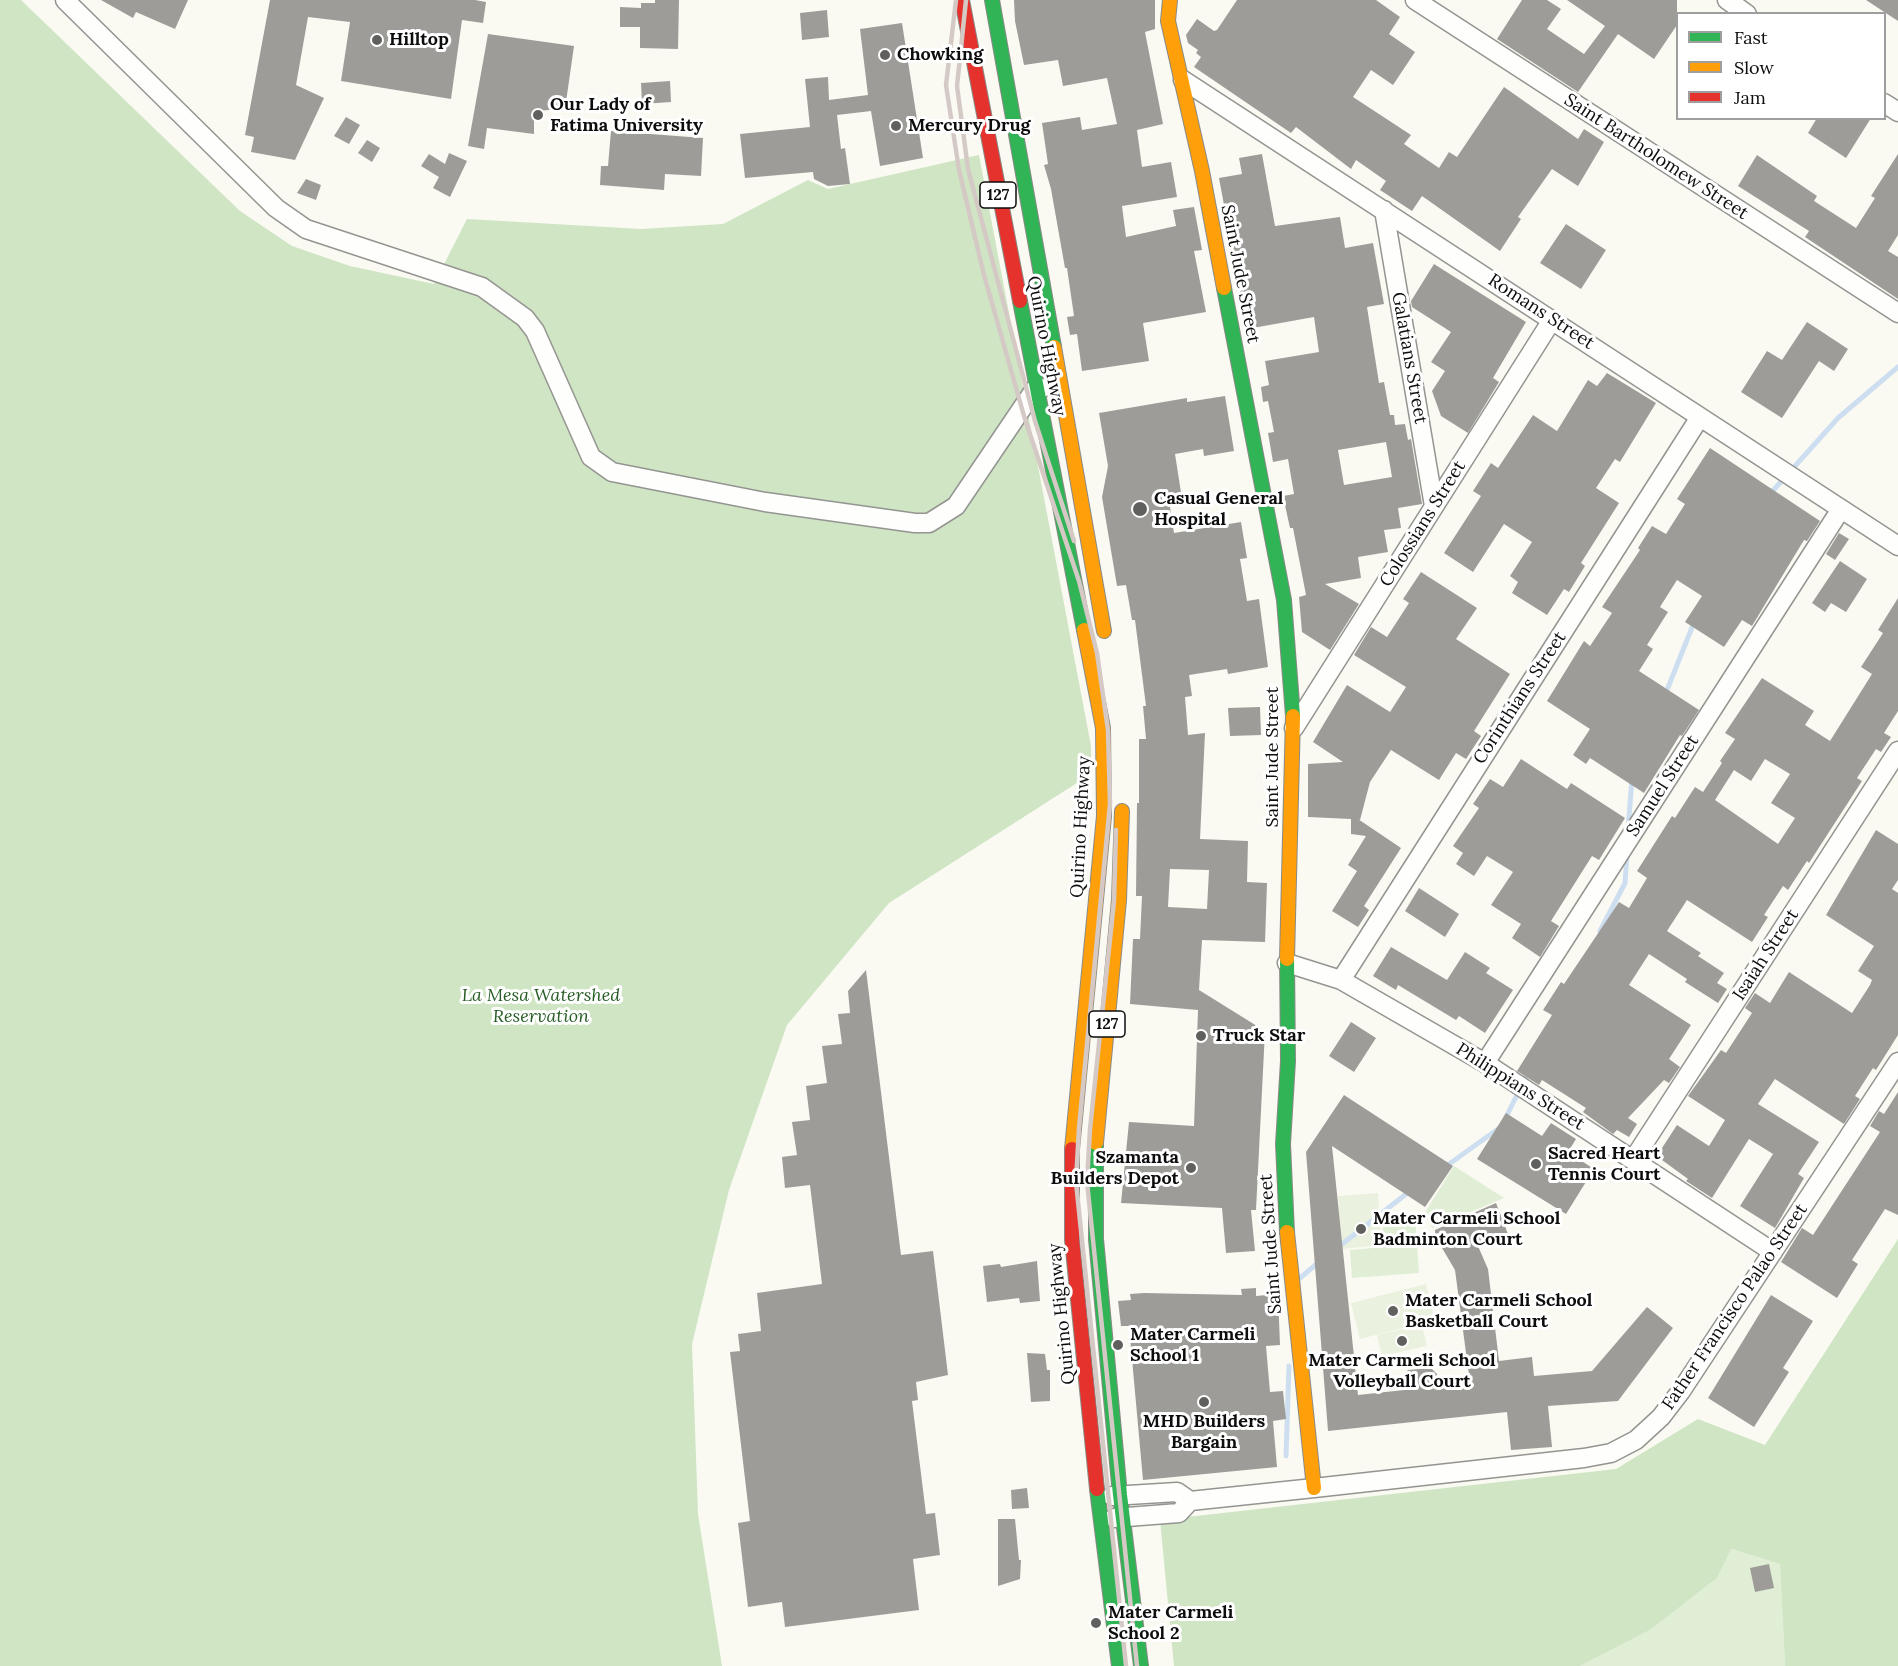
<!DOCTYPE html>
<html>
<head>
<meta charset="utf-8">
<style>
	body { margin:0 }
	#map { position:relative; width:1898px; height:1666px; overflow:hidden; background:#fafaf3; font-family:Lora,serif }
	canvas { display:block }
	.legend { position:absolute; left:1676px; top:12px; width:210px; height:108px; box-sizing:border-box; background:#fff; border:2px solid #9e9e9e; margin:0; padding:8px 10px; list-style:none; font-size:18px; color:#0d0d0d }
	.legend li { display:flex; align-items:center; gap:12px; height:30px }
	.legend b { width:30px; border:2px solid #9e9e9e }
</style>
</head>
<body>
<div id="map">
<canvas width="1898" height="1666"></canvas>
<ul class="legend">
<li><b style="height:8px;background:#30b455"></b>Fast</li>
<li><b style="height:8px;background:#ff9f0a"></b>Slow</li>
<li><b style="height:8px;background:#e5322d"></b>Jam</li>
</ul>
</div>
<script>
const g = document.querySelector('canvas').getContext('2d');
g.lineJoin = 'round';
function paint(path, color) {
  g.fillStyle = color;
  g.fill(path, 'evenodd');
}
function shape(rows) {
  const path = new Path2D();
  for (const r of rows) {
    path.moveTo(r[0], r[1]);
    for (let i = 2; i < r.length; i += 2) path.lineTo(r[i], r[i + 1]);
  }
  return path;
}
function strokePath(path, color, width, dash) {
  g.strokeStyle = color;
  g.lineWidth = width;
  g.lineCap = dash ? 'butt' : 'round';
  g.setLineDash(dash || []);
  g.stroke(path);
}
function drawText(font, color, halo, rows, align = 'center') {
  g.font = font + ' Lora,serif';
  g.lineWidth = 6;
  g.setLineDash([]);
  g.textBaseline = 'middle';
  g.strokeStyle = halo;
  g.fillStyle = color;
  for (const [text, x, y, turn = 0] of rows) {
    g.save();
    g.translate(x, y);
    g.rotate((+turn || 0) * Math.PI / 180);
    g.textAlign = isNaN(turn) ? turn : align;
    if (halo) g.strokeText(text, 0, 0);
    g.fillText(text, 0, 0);
    g.restore();
  }
}
const green = shape([
	[1454,1166,1504,1198,1432,1228,1424,1214],
	[1415,1216,1419,1273,1352,1278,1350,1250,1384,1247,1382,1218],
	[1730,1549,1780,1564,1785,1666,1580,1666,1650,1630,1717,1578]
]);
const forest = shape([
	[0,0,21,0,240,211,292,246,350,266,434,284,467,219,641,229,723,224,808,180,828,189,979,155,1091,746,1091,774,889,903,787,1025,729,1190,692,1344,698,1514,722,1666,0,1666],
	[1898,1239,1898,1666,1785,1666,1780,1564,1731,1549,1717,1578,1650,1630,1580,1666,1174,1666,1160,1520,1616,1469,1698,1419,1765,1445]
]);
const pitch = shape([
	[1378,1193,1382,1245,1342,1249,1338,1196],
	[1426,1284,1435,1320,1360,1339,1351,1303],
	[1422,1325,1427,1346,1382,1356,1377,1335]
]);
const stream = shape([
	[1770,494,1838,418,1898,367],
	[1665,695,1695,620],
	[1628,829,1632,779],
	[1600,931,1625,883,1627,854],
	[1505,1119,1529,1071],
	[1445,1167,1498,1129],
	[1337,1248,1410,1191],
	[1300,1278,1320,1261],
	[1286,1456,1289,1366]
]);
const building = shape([
	[101,0,188,0,175,29,136,12,133,18],
	[270,0,475,0,486,2,483,23,462,20,451,99,341,81,350,22,308,17,296,85,324,98,295,160,251,152,254,137,245,135],
	[655,0,679,0,678,49,640,48,640,27,620,27,620,7,641,8,641,3,655,3],
	[1014,0,1155,0,1155,29,1145,32,1163,124,1137,130,1142,167,1171,162,1177,197,1122,206,1126,237,1176,226,1173,210,1194,207,1202,250,1194,251,1206,312,1143,323,1149,361,1082,371,1077,334,1070,335,1067,317,1074,316,1067,268,1065,268,1051,189,1044,165,1048,164,1042,123,1080,117,1082,130,1117,124,1107,78,1063,86,1058,60,1024,65,1015,21],
	[1237,0,1376,0,1400,17,1389,34,1415,52,1393,85,1371,70,1353,97,1411,135,1404,144,1439,168,1449,152,1457,157,1504,87,1578,139,1584,129,1604,142,1578,186,1552,169,1518,217,1521,219,1500,251,1422,196,1412,211,1380,190,1386,181,1356,160,1351,169,1296,127,1291,133,1194,67,1201,57,1196,53,1198,50,1188,43,1186,35,1197,19,1214,31,1217,30],
	[1522,0,1547,0,1561,9,1547,29,1584,54,1605,26,1567,0,1677,0,1677,25,1654,59,1618,34,1578,92,1497,39],
	[1866,0,1898,0,1898,21],
	[827,10,829,37,802,40,800,13],
	[902,23,923,158,880,166,871,111,837,115,841,149,845,148,850,184,828,186,814,179,813,172,745,178,740,134,810,127,805,79,828,77,829,100,868,95,860,29],
	[488,34,574,46,565,109,534,111,534,134,487,128,484,149,468,146],
	[670,81,671,102,642,104,641,83],
	[346,117,360,125,349,144,334,136],
	[1817,118,1871,118,1846,158,1808,133],
	[611,131,703,138,701,176,665,174,664,190,600,185,601,166,608,166],
	[367,140,380,148,372,162,358,153],
	[449,153,467,161,450,197,433,188,439,177,421,166,429,154,445,164],
	[1262,154,1275,226,1340,217,1345,248,1373,243,1384,304,1367,307,1379,383,1384,382,1390,415,1394,415,1395,425,1405,424,1408,440,1411,439,1422,504,1398,508,1401,528,1384,530,1388,552,1358,557,1361,578,1325,584,1359,604,1330,650,1302,632,1299,597,1306,595,1293,528,1290,528,1283,496,1294,494,1288,459,1273,462,1268,433,1274,432,1268,401,1263,402,1261,387,1269,385,1265,361,1319,352,1314,317,1247,329,1219,178,1242,174,1239,158],
	[1386,442,1392,477,1344,485,1338,450],
	[1898,154,1898,235,1888,251,1898,257,1898,299,1805,237,1809,231,1738,186,1757,155,1817,196,1814,201,1856,228,1875,198,1871,196],
	[306,179,321,185,316,200,297,193],
	[1566,224,1606,250,1581,289,1540,263],
	[1434,264,1526,322,1493,378,1499,382,1468,433,1441,416,1432,391,1445,371,1431,362,1451,332,1412,307,1411,301],
	[1807,322,1848,349,1834,371,1819,361,1782,418,1741,392,1767,351,1782,360],
	[1607,373,1656,403,1620,462,1615,459,1596,488,1619,503,1581,563,1585,566,1569,592,1564,589,1547,615,1512,593,1518,582,1510,576,1532,542,1504,524,1473,572,1444,553,1481,496,1473,491,1491,463,1498,468,1533,415,1557,431,1588,380,1597,386],
	[1225,396,1234,451,1204,456,1203,449,1175,454,1182,499,1169,501,1174,533,1241,522,1247,558,1240,559,1247,601,1259,599,1268,667,1228,674,1227,669,1189,675,1192,696,1185,697,1188,735,1205,733,1200,839,1248,841,1247,882,1267,883,1265,942,1202,940,1199,990,1265,1031,1256,1210,1251,1210,1255,1251,1226,1253,1222,1208,1121,1203,1129,1122,1194,1126,1198,1010,1130,1004,1133,939,1140,939,1142,896,1136,896,1137,803,1139,803,1139,739,1146,739,1143,706,1146,706,1135,620,1132,620,1126,585,1117,586,1102,497,1108,466,1099,413,1187,398,1187,402],
	[1170,869,1209,870,1207,909,1168,907],
	[1710,448,1820,521,1807,541,1804,540,1752,626,1742,620,1724,647,1685,622,1702,596,1677,580,1660,607,1668,612,1647,645,1653,649,1639,671,1699,710,1682,736,1680,735,1644,793,1590,758,1586,764,1573,755,1590,729,1547,701,1584,641,1590,646,1612,613,1602,607,1640,550,1638,548,1652,526,1666,534,1685,504,1677,499],
	[1839,533,1849,539,1835,560,1826,554],
	[1840,561,1867,579,1846,612,1831,603,1825,612,1812,603],
	[1421,572,1477,608,1456,639,1510,674,1474,731,1481,736,1466,759,1456,753,1439,780,1391,750,1370,782,1360,820,1358,819,1401,848,1364,906,1369,910,1358,927,1332,911,1357,871,1348,865,1366,836,1351,834,1351,819,1308,817,1308,764,1343,762,1313,742,1347,685,1390,712,1406,687,1354,655,1371,627,1387,637,1409,603,1403,599],
	[1898,598,1898,711,1884,733,1891,737,1881,752,1876,749,1857,778,1862,781,1809,863,1807,861,1788,890,1783,886,1764,915,1768,917,1752,942,1687,900,1667,931,1701,953,1698,956,1724,973,1717,983,1727,989,1718,1003,1685,982,1687,979,1649,954,1629,985,1691,1025,1669,1059,1680,1067,1669,1083,1664,1080,1628,1118,1637,1124,1629,1137,1617,1130,1613,1134,1583,1112,1586,1108,1542,1080,1539,1085,1517,1071,1552,1015,1543,1010,1561,982,1564,984,1619,902,1629,908,1647,878,1637,871,1672,816,1675,818,1695,787,1703,792,1722,763,1720,761,1735,739,1725,733,1762,678,1814,711,1805,725,1830,741,1872,674,1861,667,1883,633,1878,630],
	[1765,759,1790,774,1771,803,1795,818,1778,844,1715,800,1734,770,1751,781],
	[1260,707,1261,735,1230,736,1228,708],
	[1521,759,1567,789,1571,783,1625,818,1599,860,1592,856,1551,921,1559,926,1540,957,1512,938,1521,924,1491,905,1513,872,1487,856,1474,876,1456,864,1463,853,1453,846,1479,808,1473,804,1490,779,1503,787],
	[1876,830,1898,844,1898,880,1892,889,1898,893,1898,1035,1876,1070,1873,1068,1855,1096,1860,1099,1844,1124,1775,1079,1758,1104,1819,1142,1798,1174,1804,1178,1775,1228,1740,1206,1773,1154,1749,1139,1712,1198,1686,1181,1688,1179,1662,1160,1662,1148,1677,1125,1709,1146,1725,1120,1688,1096,1721,1050,1726,1053,1752,1013,1745,1008,1755,993,1770,1003,1789,972,1852,1013,1870,985,1872,980,1858,971,1874,946,1826,915],
	[1419,888,1459,914,1445,937,1405,911],
	[1391,947,1447,980,1465,952,1490,968,1486,973,1513,990,1485,1033,1459,1016,1456,1020,1398,985,1396,990,1373,976],
	[866,970,901,1255,933,1251,948,1375,916,1382,918,1400,912,1401,926,1514,935,1513,940,1555,913,1559,919,1610,785,1627,782,1602,748,1607,738,1523,750,1521,730,1352,740,1351,738,1334,761,1331,757,1293,822,1284,810,1185,785,1188,782,1157,797,1155,792,1122,810,1120,806,1086,827,1083,822,1046,842,1044,838,1014,850,1013,848,991],
	[1351,1022,1376,1038,1354,1072,1329,1056],
	[1898,1092,1898,1215,1885,1209,1852,1260,1858,1264,1837,1298,1781,1262,1802,1228,1813,1235,1880,1132,1870,1126,1879,1111,1884,1114],
	[1344,1095,1453,1166,1425,1207,1332,1146,1358,1395,1404,1390,1403,1375,1408,1370,1431,1368,1437,1374,1438,1387,1470,1383,1455,1270,1435,1236,1435,1230,1496,1203,1508,1234,1478,1246,1488,1269,1499,1361,1532,1357,1534,1376,1592,1371,1647,1307,1673,1328,1618,1401,1548,1406,1552,1447,1511,1450,1507,1412,1328,1431,1306,1152],
	[1506,1113,1542,1136,1551,1123,1576,1139,1568,1152,1594,1169,1566,1214,1477,1159],
	[1037,1261,1040,1301,1020,1303,1019,1298,987,1302,983,1266,1000,1264,1001,1267],
	[1256,1288,1256,1296,1278,1294,1280,1345,1266,1346,1270,1392,1283,1391,1286,1419,1273,1421,1277,1467,1143,1480,1129,1326,1121,1326,1118,1301,1131,1300,1130,1294,1144,1293,1242,1295,1241,1289],
	[1771,1295,1813,1321,1783,1368,1789,1372,1754,1427,1708,1398],
	[1027,1353,1045,1354,1047,1370,1050,1370,1050,1401,1031,1402],
	[1027,1488,1029,1508,1012,1509,1011,1490],
	[998,1519,1015,1519,1019,1560,1021,1560,1020,1579,998,1586],
	[1769,1564,1774,1588,1755,1592,1750,1568]
]);
const street = shape([
	[65,0,276,208,306,229,482,287,525,318,535,331,591,457,612,472,765,502,915,523,929,523,956,506,1035,389,1042,388],
	[1415,0,1898,313],
	[1727,0,1747,14],
	[1183,80,1898,546],
	[1884,103,1898,112],
	[1384,210,1434,506],
	[1294,728,1552,320],
	[1287,963,1341,980,1485,1063,1773,1252],
	[1341,980,1700,417],
	[1485,1063,1841,509],
	[1633,1160,1898,751],
	[1112,1496,1177,1492,1190,1501,1314,1488,1584,1458,1611,1453,1636,1440,1661,1417,1681,1391,1898,1062],
	[1114,1518,1179,1513,1190,1501]
]);
const fast = shape([
	[992,0,1054,347],
	[1224,288,1284,600,1293,716],
	[1020,301,1084,630],
	[1096,1143,1096,1239,1120,1495,1141,1666],
	[1287,1232,1283,1144,1288,1061,1287,959],
	[1097,1489,1119,1666]
]);
const slow = shape([
	[1170,0,1168,21,1202,171,1224,288],
	[1054,347,1104,631],
	[1287,959,1293,716],
	[1096,1143,1119,900,1122,811],
	[1072,1149,1104,816,1103,728,1084,630],
	[1287,1232,1314,1488]
]);
const jam = shape([
	[962,0,1020,301],
	[1072,1149,1072,1240,1097,1489]
]);
const rail = shape([
	[956,0,946,85,959,170,984,275,1024,416,1079,581,1097,653,1108,730,1110,804,1079,1128,1076,1182,1126,1666],
	[966,0,957,86,968,169,1035,421,1074,541],
	[1116,830,1114,901,1090,1129,1087,1182,1137,1666]
]);
const markers = [
	[377,40,6,"#60605e"],
	[885,55,6,"#60605e"],
	[538,115,6,"#60605e"],
	[896,126,6,"#60605e"],
	[1140,509,8,"#60605e"],
	[1201,1036,6,"#60605e"],
	[1536,1164,6,"#60605e"],
	[1191,1168,6,"#60605e"],
	[1361,1229,6,"#60605e"],
	[1393,1311,6,"#60605e"],
	[1402,1341,6,"#60605e"],
	[1118,1345,6,"#60605e"],
	[1204,1402,6,"#60605e"],
	[1096,1623,6,"#60605e"]
];
const shields = [
	[998,195,36],
	[1107,1024,36]
];
const shieldNames = [
	["127",998,195],
	["127",1107,1024]
];
const poiNames = [
	["Hilltop",389,40],
	["Chowking",897,55],
	["Our Lady of",550,105],
	["Fatima University",550,126],
	["Mercury Drug",908,126],
	["Casual General",1154,499],
	["Hospital",1154,520],
	["Truck Star",1213,1036],
	["Sacred Heart",1548,1154],
	["Tennis Court",1548,1175],
	["Szamanta",1179,1158,"right"],
	["Builders Depot",1179,1179,"right"],
	["Mater Carmeli School",1373,1219],
	["Badminton Court",1373,1240],
	["Mater Carmeli School",1405,1301],
	["Basketball Court",1405,1322],
	["Mater Carmeli",1130,1335],
	["School 1",1130,1356],
	["Mater Carmeli School",1402,1361,"center"],
	["Volleyball Court",1402,1382,"center"],
	["MHD Builders",1204,1422,"center"],
	["Bargain",1204,1443,"center"],
	["Mater Carmeli",1108,1613],
	["School 2",1108,1634]
];
const streetNames = [
	["Saint Bartholomew Street",1656,157,33],
	["Saint Jude Street",1240,274,79],
	["Romans Street",1541,312,33],
	["Quirino Highway",1046,346,79],
	["Galatians Street",1409,358,80],
	["Colossians Street",1423,524,-58],
	["Corinthians Street",1520,698,-57],
	["Saint Jude Street",1273,757,-90],
	["Samuel Street",1663,786,-57],
	["Quirino Highway",1081,827,-87],
	["Isaiah Street",1766,955,-57],
	["Philippians Street",1520,1087,32],
	["Saint Jude Street",1271,1244,-94],
	["Father Francisco Palao Street",1735,1307,-56],
	["Quirino Highway",1062,1314,-96]
];
const parkNames = [
	["La Mesa Watershed",541,996],
	["Reservation",541,1017]
];
paint(green, '#e0eed5');
paint(forest, '#cfe5c4');
paint(pitch, '#eaf2df');
strokePath(stream, '#cddef0', 5);
paint(building, '#9e9c98');
strokePath(street, '#949491', 21);
strokePath(fast, '#8a8a87', 16);
strokePath(slow, '#8a8a87', 16);
strokePath(jam, '#8a8a87', 16);
strokePath(street, '#fefefd', 18);
strokePath(fast, '#30b455', 14);
strokePath(slow, '#ff9f0a', 14);
strokePath(jam, '#e5322d', 14);
strokePath(rail, '#d5c9c6', 4.5);
for (const [x, y, r, color] of markers) {
  const dot = new Path2D();
  dot.arc(x, y, r, 0, 2 * Math.PI);
  g.fillStyle = color;
  g.fill(dot);
  strokePath(dot, '#fff', 2);
}
for (const [x, y, w] of shields) {
  const box = new Path2D();
  box.roundRect(x - w / 2, y - 13, w, 26, 4.5);
  g.fillStyle = '#fff';
  g.fill(box);
  strokePath(box, '#0d0d0d', 1.5);
}
drawText('bold 16px', '#0d0d0d', null, shieldNames);
drawText('bold 18px', '#0d0d0d', '#fff', poiNames, 'left');
drawText('18px', '#0d0d0d', '#fff', streetNames);
drawText('italic 18px', '#275e25', '#fff', parkNames);
</script>
</body>
</html>
